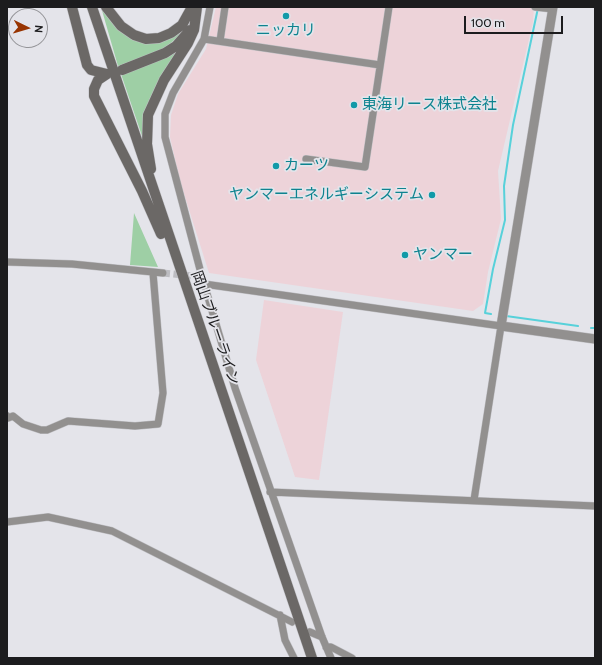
<!DOCTYPE html>
<html>
<head>
<meta charset="utf-8">
<style>
	body { margin:0 }
	#map { position:relative; width:602px; height:665px; overflow:hidden; background:#e4e4ea; font-family:Cabin,sans-serif }
	canvas { display:block }
	.frame { position:absolute; inset:0; border:8px solid #1c1c1e; pointer-events:none }
	.north { position:absolute; left:8px; top:8px; width:40px; height:40px; box-sizing:border-box; background:#e4e4ea; border:1px solid #949498; border-radius:50%; rotate:95deg; font-size:11px; font-weight:700; line-height:16px; text-align:center; color:#1c1c1e }
	.north::after { content:''; display:block; margin:auto; width:14px; height:18px; background:#983401; clip-path:polygon(50% 0,100% 100%,50% 72%,0 100%) }
	.scale { position:absolute; left:464px; top:16px; width:99px; height:18px; box-sizing:border-box; border:2px solid #1c1c1e; border-top:0; padding-left:5px; font-size:12px; line-height:14px; white-space:nowrap; color:#1c1c1e; -webkit-text-stroke:3px #e4e4ea; paint-order:stroke }
</style>
</head>
<body>
<div id="map">
<canvas width="602" height="665"></canvas>
<div class="frame"></div>
<div class="north">N</div>
<div class="scale">100 m</div>
</div>
<script>
const g = document.querySelector('canvas').getContext('2d');
g.lineJoin = 'round';
function paint(path, color) {
  g.fillStyle = color;
  g.fill(path, 'evenodd');
}
function shape(rows) {
  const path = new Path2D();
  for (const r of rows) {
    path.moveTo(r[0], r[1]);
    for (let i = 2; i < r.length; i += 2) path.lineTo(r[i], r[i + 1]);
  }
  return path;
}
function strokePath(path, color, width, dash) {
  g.strokeStyle = color;
  g.lineWidth = width;
  g.lineCap = dash ? 'butt' : 'round';
  g.setLineDash(dash || []);
  g.stroke(path);
}
function drawText(font, color, halo, rows, align = 'center') {
  g.font = font + ' Cabin,"Noto Sans JP",sans-serif';
  g.lineWidth = 3.5;
  g.setLineDash([]);
  g.textBaseline = 'middle';
  g.strokeStyle = halo;
  g.fillStyle = color;
  for (const [text, x, y, turn = 0] of rows) {
    g.save();
    g.translate(x, y);
    g.rotate((+turn || 0) * Math.PI / 180);
    g.textAlign = isNaN(turn) ? turn : align;
    if (halo) g.strokeText(text, 0, 0);
    g.fillText(text, 0, 0);
    g.restore();
  }
}
const industrial = shape([
	[216,7,534,7,533,22,498,171,501,219,488,272,483,304,473,311,209,273,180,181,170,137,171,115,178,94,206,49],
	[264,300,343,312,319,480,295,477,256,360]
]);
const green = shape([
	[101,7,107,16,146,42,184,27,186,30,164,49,118,66],
	[179,50,144,135,142,136,121,74],
	[134,213,158,267,130,265]
]);
const stream = shape([
	[491,314,485,313,493,269,505,220,504,186,513,125,538,8],
	[506,316,578,326],
	[591,328,595,328]
]);
const minorTunnel = shape([
	[163,273,202,277]
]);
const minor = shape([
	[210,7,204,39,173,93,165,114,165,137,202,277,235,388,322,637,331,658],
	[535,7,553,9],
	[204,39,380,65],
	[220,41,225,7],
	[306,159,365,167,389,7],
	[7,262,72,264,163,273],
	[204,284,501,326,474,500],
	[7,416,8,418,13,416,23,424,41,430,47,430,68,421,135,426,158,424,163,393,153,273],
	[270,492,595,506],
	[7,522,48,517,112,531,292,622],
	[280,615,285,640,294,658],
	[310,632,322,637],
	[326,647,331,647,352,658]
]);
const tertiary = shape([
	[553,7,501,326,595,339]
]);
const secondary = shape([
	[72,7,87,65,91,70,107,74],
	[92,7,312,658],
	[106,7,121,26,134,35,146,39,159,38,171,33,182,25,192,7],
	[122,70,165,53,176,46,190,30],
	[107,74,98,80,94,89,94,96,142,191,161,234],
	[151,169,147,144,148,115,164,80,188,43,194,30,197,7]
]);
const markers = [
	[286,16,4,"#0f9aa8"],
	[354,105,4,"#0f9aa8"],
	[276,166,4,"#0f9aa8"],
	[432,195,4,"#0f9aa8"],
	[405,255,4,"#0f9aa8"]
];
const cultureNames = [
	["ニッカリ",286,31,"center"],
	["東海リース株式会社",362,105],
	["カーツ",284,166],
	["ヤンマーエネルギーシステム",424,195,"right"],
	["ヤンマー",413,255]
];
const streetNames = [
	["岡山ブルーライン",215,328,71]
];
paint(industrial, '#edd3d9');
paint(green, '#9ecfa5');
strokePath(stream, '#57d1da', 2);
strokePath(minorTunnel, '#bcbcc1', 7, [7, 3.5]);
strokePath(minor, '#c0c0c5', 8);
strokePath(tertiary, '#c0c0c5', 10);
strokePath(secondary, '#c0c0c5', 11);
strokePath(minor, '#92908f', 7);
strokePath(tertiary, '#92908f', 9);
strokePath(secondary, '#6b6866', 10);
for (const [x, y, r, color] of markers) {
  const dot = new Path2D();
  dot.arc(x, y, r, 0, 2 * Math.PI);
  g.fillStyle = color;
  g.fill(dot);
  strokePath(dot, '#e4e4ea', 1.5);
}
drawText('15px', '#0d838f', '#e4e4ea', cultureNames, 'left');
drawText('15px', '#1c1c1e', '#e4e4ea', streetNames);
</script>
</body>
</html>
